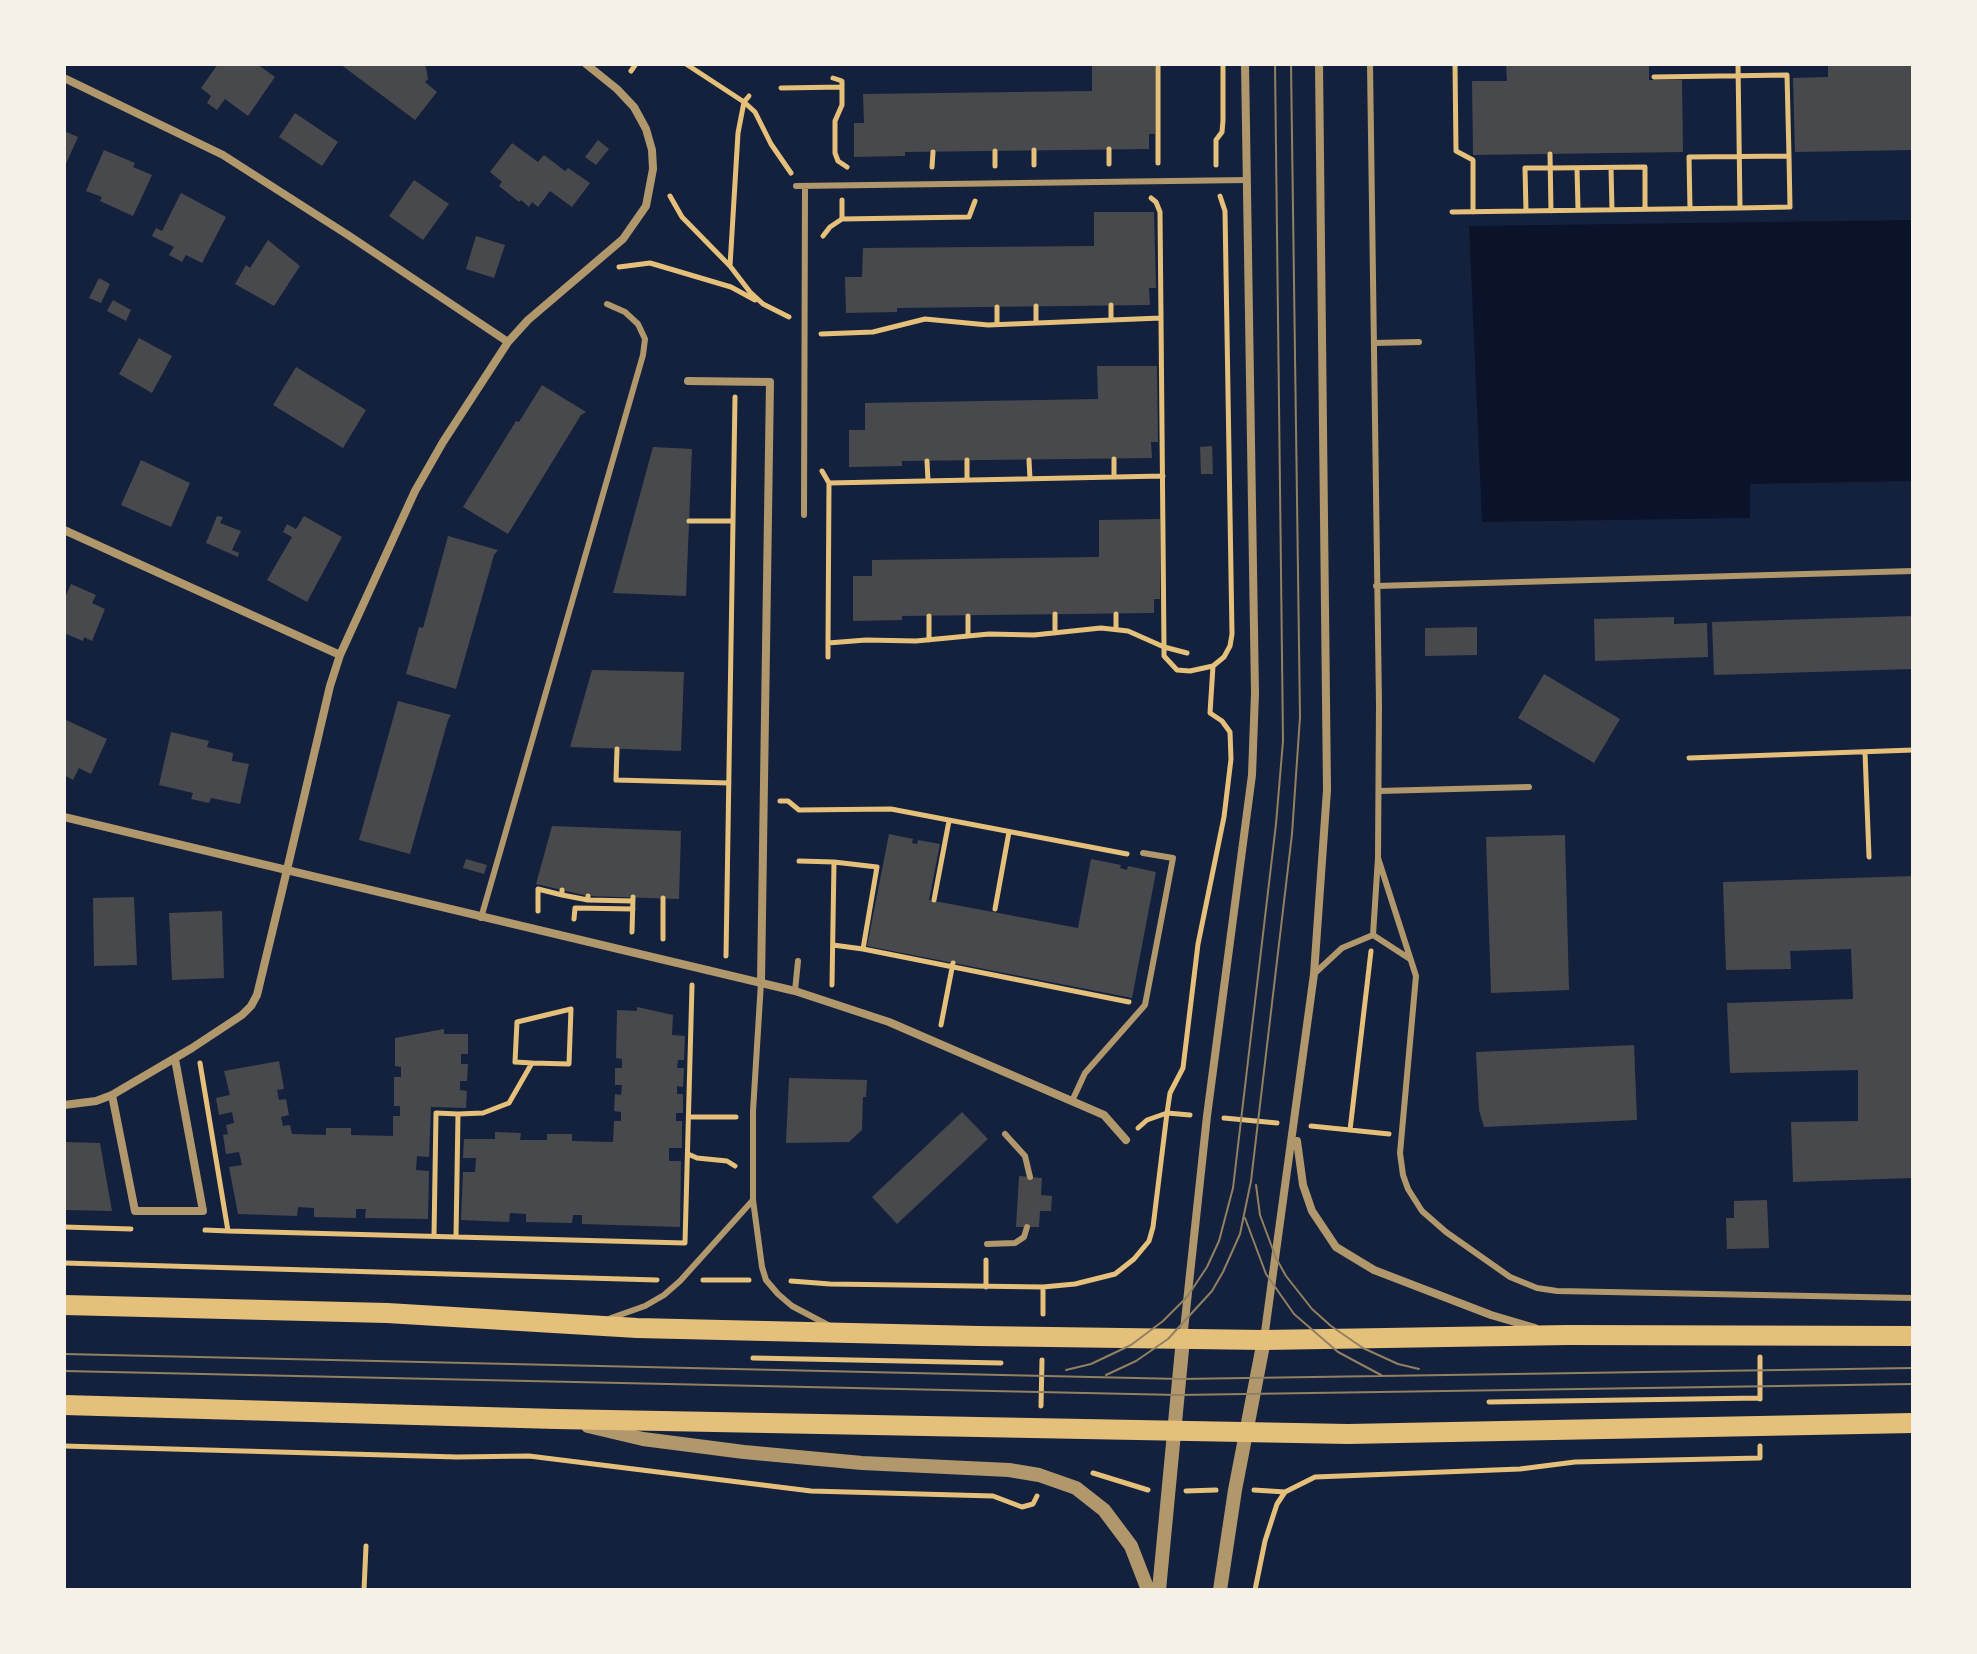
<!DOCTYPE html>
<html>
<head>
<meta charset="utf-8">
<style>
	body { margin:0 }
	#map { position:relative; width:1977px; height:1654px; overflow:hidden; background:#14213d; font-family:"Titillium Web",sans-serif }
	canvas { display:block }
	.frame { position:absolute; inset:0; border:66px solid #f6f1e7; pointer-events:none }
</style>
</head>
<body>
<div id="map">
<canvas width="1977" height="1654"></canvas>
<div class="frame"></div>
</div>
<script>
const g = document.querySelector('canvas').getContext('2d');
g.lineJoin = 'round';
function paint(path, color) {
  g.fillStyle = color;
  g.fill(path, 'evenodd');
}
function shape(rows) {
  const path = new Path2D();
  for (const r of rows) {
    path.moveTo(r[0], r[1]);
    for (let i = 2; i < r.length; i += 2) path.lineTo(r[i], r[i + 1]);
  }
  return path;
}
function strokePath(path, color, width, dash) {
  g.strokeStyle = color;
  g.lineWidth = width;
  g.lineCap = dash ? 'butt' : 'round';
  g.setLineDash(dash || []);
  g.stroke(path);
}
const water = shape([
	[1913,220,1913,481,1750,484,1750,518,1482,522,1469,226]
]);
const building = shape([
	[218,64,257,64,275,77,248,116,225,99,217,110,207,103,211,96,201,88],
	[340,64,422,64,426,67,428,79,425,82,437,92,415,120],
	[1092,64,1155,64,1155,134,1149,134,1149,149,905,152,905,156,854,157,854,123,864,123,863,94,1092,91],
	[1506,64,1649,64,1649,80,1682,80,1683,152,1473,155,1472,81,1507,81],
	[1828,64,1913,64,1913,150,1795,152,1793,78,1828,77],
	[295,113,338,142,322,166,279,137],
	[64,131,78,137,64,168],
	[598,140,609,149,596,165,585,157],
	[512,143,538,162,544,155,565,171,568,168,590,183,572,207,550,191,538,207,532,202,529,207,521,200,519,202,499,186,502,182,490,172],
	[104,150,135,163,133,167,152,175,133,216,100,201,102,197,86,191],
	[414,180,449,204,423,240,389,216],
	[181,193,226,217,202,263,186,255,182,262,169,255,174,247,152,236,156,228,162,231],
	[1094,212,1154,212,1156,288,1149,288,1150,305,897,308,897,312,846,313,845,277,862,277,863,248,1094,246],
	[476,236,505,245,494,278,466,269],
	[268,240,300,266,274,306,235,284,246,265,250,268],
	[99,278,110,284,101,303,89,298],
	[113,300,131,310,126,321,107,311],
	[139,338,172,356,152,393,119,374],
	[1097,366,1157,366,1158,442,1151,442,1152,458,902,461,902,466,849,467,849,430,865,430,865,403,1098,399],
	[296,367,366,410,343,448,273,405],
	[542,385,586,412,581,415,508,534,463,507,516,421,519,422],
	[1212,446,1213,474,1201,474,1200,447],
	[653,447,692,449,686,596,613,593],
	[141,460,190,483,171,527,121,505],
	[217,516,223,517,220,523,241,531,232,550,239,553,238,557,206,543],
	[304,516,342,537,307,602,267,580,292,537,283,532,287,524,296,529],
	[1160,519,1160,599,1154,599,1154,613,902,616,902,620,853,621,853,576,872,576,872,560,1099,557,1099,520],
	[448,536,498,550,494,555,456,689,406,674,419,627,423,628],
	[71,584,96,595,92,603,105,609,92,641,84,637,83,641,64,633,64,600],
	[1913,616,1913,669,1714,675,1712,622],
	[1674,617,1674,624,1707,623,1708,657,1595,661,1594,619],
	[1477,627,1477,655,1425,656,1425,628],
	[592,670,684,672,681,751,570,747],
	[1544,674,1620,719,1594,763,1518,718],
	[398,701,451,715,448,720,410,854,359,840],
	[64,719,107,739,91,774,79,768,73,780,64,775],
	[171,732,209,741,207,747,233,753,232,761,249,764,240,804,211,798,209,803,191,799,193,793,159,785],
	[552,826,681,831,679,899,588,896,536,884],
	[889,834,913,839,912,843,917,844,918,840,940,844,929,900,1078,928,1091,859,1121,865,1120,868,1127,870,1128,866,1156,872,1132,998,867,946],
	[1565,835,1569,990,1491,993,1486,837],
	[466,859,487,865,484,874,463,868],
	[1913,876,1913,1178,1793,1182,1791,1122,1858,1121,1858,1070,1730,1073,1727,1003,1853,999,1851,949,1790,951,1791,969,1726,970,1723,882],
	[134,897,137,965,94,966,93,898],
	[222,911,224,978,172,980,169,913],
	[637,1007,673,1015,672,1035,685,1036,684,1060,678,1060,677,1068,684,1068,683,1087,677,1086,677,1094,683,1094,683,1113,676,1113,676,1121,682,1121,682,1148,669,1148,669,1161,681,1161,680,1227,582,1224,582,1215,573,1215,572,1223,526,1222,526,1214,510,1213,509,1222,461,1220,463,1172,475,1172,476,1158,463,1158,464,1139,495,1139,495,1132,521,1133,520,1140,547,1140,547,1134,572,1134,572,1141,613,1142,614,1121,621,1121,621,1112,614,1111,615,1094,621,1095,622,1085,615,1085,615,1068,622,1068,622,1059,616,1058,617,1010,637,1011],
	[444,1029,444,1034,468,1034,468,1054,461,1054,461,1064,468,1064,467,1081,460,1081,460,1090,467,1091,466,1108,431,1107,429,1157,417,1156,416,1170,429,1171,428,1219,365,1218,366,1209,356,1209,356,1218,314,1217,314,1208,298,1207,297,1216,238,1214,229,1167,242,1165,239,1152,226,1154,223,1135,228,1134,226,1125,234,1123,232,1112,219,1115,216,1098,230,1095,224,1071,279,1061,284,1089,277,1090,279,1100,286,1099,289,1115,281,1117,283,1126,290,1125,292,1134,326,1135,326,1128,351,1128,351,1135,393,1136,393,1116,400,1116,400,1106,394,1106,394,1077,401,1077,401,1067,395,1066,395,1038],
	[1634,1045,1637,1120,1484,1127,1479,1110,1476,1052],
	[789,1078,867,1080,866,1097,863,1097,862,1130,849,1142,786,1143],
	[962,1112,988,1139,897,1224,872,1197],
	[64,1142,100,1143,112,1211,64,1210],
	[1019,1176,1042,1178,1041,1195,1052,1196,1051,1211,1040,1211,1039,1227,1016,1227],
	[1767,1200,1769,1248,1727,1249,1726,1218,1734,1218,1734,1201]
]);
const path = shape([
	[686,64,744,102,755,112,771,144,791,173],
	[1158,64,1158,163],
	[1455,64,1456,151,1473,160,1473,212],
	[631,71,636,64],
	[1654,77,1787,75,1789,156,1689,157,1690,209],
	[833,78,842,81,842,105,835,121,835,153,838,161,847,167],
	[781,88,842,87],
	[1109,149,1109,164],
	[1034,150,1034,165],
	[995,151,995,166],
	[1550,154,1551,211],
	[1216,165,1216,140,1222,132,1223,120,1223,64],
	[932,167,933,152],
	[1577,168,1578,210],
	[1611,168,1612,210],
	[670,196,682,217,730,266,750,292,763,304,789,317],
	[1740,208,1790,207,1789,156],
	[1526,211,1525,168,1551,168,1645,167,1645,209],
	[1452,212,1740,208,1738,64],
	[842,219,969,217,975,201],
	[823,236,830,227,842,219,842,200],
	[730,266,738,133,744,102,749,96],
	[619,267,650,263,731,287,755,300],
	[1111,305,1111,318],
	[1036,306,1036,321],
	[997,307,997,324],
	[821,334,873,332,925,319,988,325,1161,318,1160,212,1156,202,1151,198],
	[1114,459,1114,477],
	[967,460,967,480],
	[1029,460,1030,479],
	[927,461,928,481],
	[822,471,829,483,828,643,866,640,916,641,989,634,1034,635,1101,628,1128,631,1164,647,1161,318],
	[829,483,1163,476],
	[689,521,733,521],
	[1055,614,1055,633],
	[1116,614,1116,629],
	[929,616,929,640],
	[968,635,968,616],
	[828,643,828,657],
	[1187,653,1164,647,1164,656,1177,670,1190,671,1213,666],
	[617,749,616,780,729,783],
	[1865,752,1869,857],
	[1689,758,1913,750],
	[780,801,788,801,799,810,891,809,1127,854],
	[799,861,834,862],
	[562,890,562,895,588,900],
	[588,896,588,900,633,901],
	[934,900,949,821],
	[995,909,1009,832],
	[538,911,538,889,562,895],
	[574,919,575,908,633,909],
	[632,932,633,897],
	[663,939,663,898],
	[833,945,863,949,1129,1002],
	[726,956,735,397],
	[832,985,834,862,877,867,863,949],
	[941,1025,953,963],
	[200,1063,228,1231,685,1243,692,985],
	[458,1114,483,1113,509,1103,532,1063,569,1064,571,1009,517,1022,515,1062,532,1063],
	[689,1117,736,1117],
	[1224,1118,1277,1123],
	[1311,1126,1389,1134],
	[1138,1128,1147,1120,1167,1113,1170,1093,1183,1068,1198,944,1224,817,1231,759,1230,732,1222,721,1210,713,1213,666,1224,657,1230,646,1232,634,1225,211,1220,196],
	[1350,1130,1371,951],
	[688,1154,697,1158,727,1161,735,1166],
	[64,1227,131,1229],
	[205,1230,228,1231],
	[434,1236,436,1113,458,1114,456,1237],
	[64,1263,657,1280],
	[703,1280,749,1280],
	[791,1281,830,1284,1043,1287,1075,1284,1115,1274,1134,1259,1149,1241,1153,1227,1167,1113,1190,1115],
	[986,1287,986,1260],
	[1043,1314,1043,1287],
	[1760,1357,1760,1399],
	[753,1358,1001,1363],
	[1489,1402,1760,1398],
	[1041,1406,1042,1360],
	[64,1446,457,1457,529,1456,811,1491,993,1496,1022,1507,1033,1504,1037,1496],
	[1093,1473,1148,1490],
	[1254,1490,1285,1492],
	[1186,1491,1216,1490],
	[364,1590,366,1546],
	[1255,1590,1265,1541,1277,1504,1285,1492,1315,1477,1520,1469,1575,1462,1760,1458,1760,1446]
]);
const service = shape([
	[1370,64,1379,705,1378,858,1373,935],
	[796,186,1247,180],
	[1374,343,1419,342],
	[804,515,805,186],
	[1376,586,1913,571],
	[1379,791,1529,787],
	[1378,858,1416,976,1400,1153,1403,1175,1408,1189,1422,1211,1446,1232,1510,1277,1537,1288,1557,1291,1913,1298],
	[481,918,643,355,645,339,638,324,625,312,607,304],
	[1314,974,1342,948,1373,935,1410,959],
	[761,982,753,1111,753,1200,762,1267,766,1280,778,1294,792,1306,828,1325],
	[795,991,798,961],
	[1072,1101,1085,1073,1145,1005,1173,858,1143,853],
	[1005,1134,1025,1156,1030,1177],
	[987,1244,1015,1243,1024,1237,1027,1227],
	[611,1318,645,1306,664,1295,680,1281,753,1200]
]);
const minor = shape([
	[64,78,223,155,351,237,508,342],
	[688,381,770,382,761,982],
	[64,530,340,655],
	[64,817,795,991,889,1022,1104,1115,1126,1140],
	[112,1095,135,1211,203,1211,175,1059],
	[64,1105,96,1101,112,1095,192,1048,242,1015,251,1006,257,995,282,891,330,686,340,655,415,491,443,442,508,342,528,320,623,239,646,206,653,169,652,150,646,129,634,107,617,89,586,64],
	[1297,1141,1303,1185,1312,1211,1336,1247,1374,1270,1491,1315,1535,1328],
	[1183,1339,1207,1116,1252,775,1255,693,1245,64],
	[1264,1339,1314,974,1327,790,1319,64]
]);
const tertiary = shape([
	[588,1426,643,1439,744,1452,862,1463,1009,1470,1039,1475,1076,1488,1104,1510,1131,1546,1148,1590],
	[1159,1590,1183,1339],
	[1220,1590,1235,1490,1264,1340]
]);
const primary = shape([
	[64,1305,387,1313,637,1328,979,1336,1264,1340,1568,1335,1913,1336],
	[64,1405,556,1419,1348,1434,1913,1423]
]);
const tram = shape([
	[1256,1185,1260,1215,1276,1258,1286,1276,1312,1309,1331,1326,1363,1348,1398,1364,1419,1369],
	[1245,1218,1266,1274,1294,1314,1338,1352,1381,1375],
	[64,1354,1180,1379,1913,1368],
	[1066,1370,1091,1364,1131,1345,1163,1321,1187,1297,1207,1267,1219,1241,1233,1188,1276,824,1283,741,1275,64],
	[64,1371,1178,1395,1913,1384],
	[1106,1375,1136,1361,1168,1339,1212,1291,1223,1272,1240,1234,1251,1181,1292,834,1300,717,1291,64]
]);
paint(water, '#0b132b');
paint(building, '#48494c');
strokePath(path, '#e5c07b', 5);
strokePath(service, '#b1986c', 6);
strokePath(minor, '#b1986c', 8);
strokePath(tertiary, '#b1986c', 14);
strokePath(primary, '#e5c07b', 20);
strokePath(tram, '#918062', 2);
</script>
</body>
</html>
